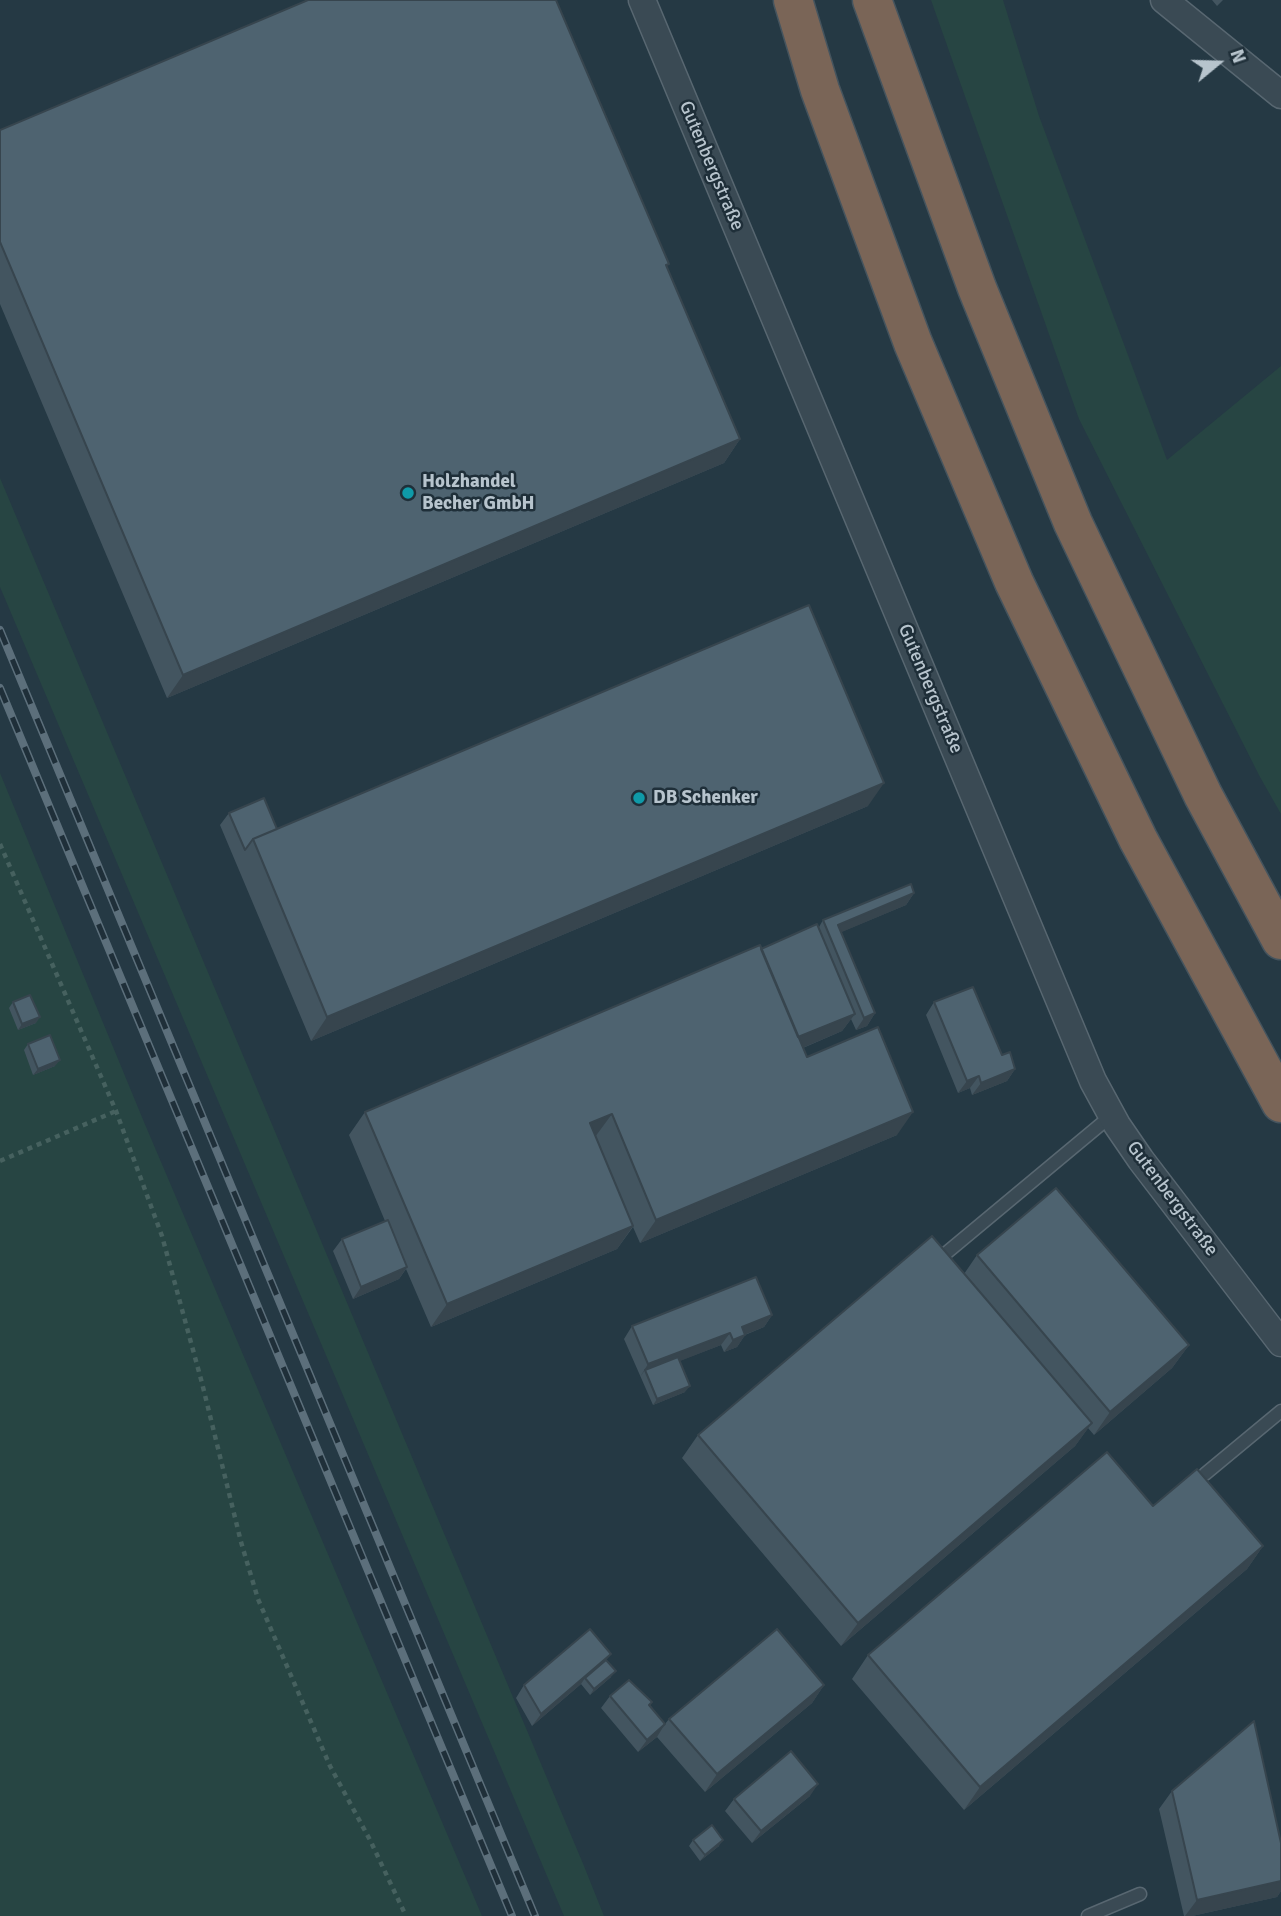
<!DOCTYPE html>
<html>
<head>
<meta charset="utf-8">
<style>
	body { margin:0 }
	#map { position:relative; width:1281px; height:1916px; overflow:hidden; background:#253944; font-family:Signika,sans-serif }
	canvas { display:block }
	.north { position:absolute; left:1183px; top:28px; width:70px; height:70px; -webkit-text-stroke:5px #1f2f39; paint-order:stroke; rotate:71deg; font-size:19px; font-weight:700; line-height:28px; text-align:center; color:#b7c4cd }
	.north::after { content:''; display:block; margin:auto; width:24px; height:32px; background:#b7c4cd; clip-path:polygon(50% 0,100% 100%,50% 72%,0 100%) }
</style>
</head>
<body>
<div id="map">
<canvas width="1281" height="1916"></canvas>
<div class="north">N</div>
</div>
<script>
const g = document.querySelector('canvas').getContext('2d');
g.lineJoin = 'round';
function paint(path, color) {
  g.fillStyle = color;
  g.fill(path, 'evenodd');
}
function shape(rows) {
  const path = new Path2D();
  for (const r of rows) {
    path.moveTo(r[0], r[1]);
    for (let i = 2; i < r.length; i += 2) path.lineTo(r[i], r[i + 1]);
  }
  return path;
}
function strokePath(path, color, width, dash) {
  g.strokeStyle = color;
  g.lineWidth = width;
  g.lineCap = dash ? 'butt' : 'round';
  g.setLineDash(dash || []);
  g.stroke(path);
}
function drawText(font, color, halo, rows, align = 'center') {
  g.font = font + ' Signika,sans-serif';
  g.lineWidth = 5;
  g.setLineDash([]);
  g.textBaseline = 'middle';
  g.strokeStyle = halo;
  g.fillStyle = color;
  for (const [text, x, y, turn = 0] of rows) {
    g.save();
    g.translate(x, y);
    g.rotate((+turn || 0) * Math.PI / 180);
    g.textAlign = isNaN(turn) ? turn : align;
    if (halo) g.strokeText(text, 0, 0);
    g.fillText(text, 0, 0);
    g.restore();
  }
}
const green = shape([
	[931,0,1003,0,1039,116,1167,460,1281,366,1281,814,1260,777,1079,419],
	[0,478,584,1866,604,1916,564,1916,0,587],
	[0,773,144,1122,482,1916,0,1916]
]);
const path = shape([
	[0,844,116,1111,162,1236,202,1383,241,1542,258,1599,330,1766,370,1840,406,1916],
	[0,1161,116,1111]
]);
const service = shape([
	[939,1259,1112,1115],
	[1205,1474,1281,1411],
	[1088,1916,1140,1894]
]);
const minor = shape([
	[642,0,1093,1081,1117,1125,1141,1160,1281,1343],
	[1164,0,1281,95]
]);
const motorway = shape([
	[793,0,820,90,913,343,1014,582,1138,839,1281,1103],
	[872,0,977,288,1073,523,1203,795,1281,940]
]);
const rail = shape([
	[0,630,535,1916],
	[0,688,512,1916]
]);
const wall = shape([
	[1212,0,1223,0,1217,6],
	[0,130,667,267,740,439,724,463,167,698,0,304],
	[868,806,311,1041,220,825,229,813,277,829],
	[914,893,906,905,841,932,875,1013,867,1026,856,1030,851,1019,842,1031,803,1048,807,1057,897,1135,640,1243,633,1227,617,1249,431,1327,406,1269,399,1279,353,1299,333,1251,342,1239,385,1221,349,1135,365,1112,761,949,819,927,823,920],
	[13,1002,36,1023,18,1030,9,1008],
	[934,1002,1002,1055,1015,1069,1007,1081,972,1095,970,1088,958,1093,926,1015],
	[28,1044,55,1066,33,1075,24,1050],
	[977,1255,1189,1345,1172,1368,1094,1435,1088,1428,1075,1446,841,1646,682,1458,698,1435,964,1274],
	[772,1315,764,1327,745,1335,737,1347,724,1352,721,1345,679,1361,685,1392,653,1405,624,1339,632,1326],
	[1153,1506,1263,1546,1247,1569,964,1810,852,1679,868,1655],
	[606,1660,611,1677,590,1695,581,1684,532,1726,516,1698,524,1685],
	[824,1685,812,1703,705,1792,657,1737,638,1752,601,1708,610,1696,652,1702,650,1705,665,1724,669,1719],
	[1172,1791,1281,1843,1281,1891,1277,1897,1192,1916,1184,1916,1159,1809],
	[810,1796,752,1843,725,1811,734,1799],
	[693,1840,719,1846,700,1861,689,1846]
]);
const shadedWall = shape([
	[740,439,724,463,167,698,183,675],
	[884,783,868,806,311,1041,327,1017],
	[914,893,906,905,830,937,838,925],
	[875,1013,867,1026,856,1030,864,1018],
	[855,1014,842,1031,781,1057,793,1039],
	[40,1017,36,1023,18,1030,22,1024],
	[60,1060,55,1066,33,1075,38,1069],
	[1015,1069,1007,1081,972,1095,981,1083],
	[979,1076,970,1088,958,1093,967,1081],
	[913,1112,897,1135,640,1243,656,1220],
	[612,1114,595,1137,590,1123],
	[633,1226,617,1249,431,1327,447,1304],
	[407,1267,399,1279,353,1299,361,1287],
	[772,1315,764,1327,734,1339,742,1327],
	[730,1333,721,1345,647,1374,645,1370,640,1377,648,1364],
	[745,1335,737,1347,724,1352,733,1340],
	[1189,1345,1172,1368,1094,1435,1110,1412],
	[690,1386,685,1392,653,1405,657,1399],
	[1092,1423,1075,1446,841,1646,858,1623],
	[1263,1546,1247,1569,964,1810,980,1787],
	[611,1654,602,1666,585,1678,581,1684,532,1726,541,1714],
	[616,1671,611,1677,590,1695,594,1689],
	[824,1685,812,1703,705,1792,717,1774],
	[665,1724,657,1737,638,1752,647,1740],
	[818,1784,810,1796,752,1843,761,1831],
	[723,1840,719,1846,700,1861,705,1855],
	[1281,1881,1281,1891,1277,1897,1192,1916,1185,1916,1197,1900]
]);
const building = shape([
	[308,0,556,0,669,264,666,265,740,439,183,675,0,242,0,130,308,0],
	[809,605,884,783,327,1017,253,839,809,605],
	[264,798,277,829,253,839,245,850,229,813,264,798],
	[911,884,914,893,838,925,875,1013,864,1018,823,920,911,884],
	[817,924,855,1014,798,1037,761,949,817,924],
	[760,945,807,1057,878,1027,913,1112,656,1220,612,1114,590,1123,633,1226,447,1304,365,1112,760,945],
	[973,987,1002,1055,1010,1052,1015,1069,981,1083,979,1076,967,1081,934,1002,973,987],
	[30,995,40,1017,22,1024,13,1002,30,995],
	[50,1035,60,1060,38,1069,28,1044,50,1035],
	[1056,1188,1189,1345,1110,1412,977,1255,1056,1188],
	[388,1220,407,1267,361,1287,342,1239,388,1220],
	[932,1236,1092,1423,858,1623,698,1435,932,1236],
	[756,1277,772,1315,742,1327,745,1335,733,1340,730,1333,648,1364,632,1326,756,1277],
	[678,1357,690,1386,657,1399,645,1370,678,1357],
	[1107,1452,1153,1506,1197,1469,1263,1546,980,1787,868,1655,1107,1452],
	[590,1629,611,1654,541,1714,524,1685,590,1629],
	[777,1629,824,1685,717,1774,669,1719,777,1629],
	[606,1660,616,1671,594,1689,585,1678,606,1660],
	[629,1680,652,1702,649,1705,665,1724,647,1740,610,1696,629,1680],
	[1254,1721,1281,1843,1281,1881,1197,1900,1172,1791,1254,1721],
	[791,1751,818,1784,761,1831,734,1799,791,1751],
	[712,1825,723,1840,705,1855,693,1840,712,1825]
]);
const markers = [
	[408,493,7,"#0f9aa8"],
	[639,798,7,"#0f9aa8"]
];
const streetNames = [
	["Gutenbergstraße",711,166,67],
	["Gutenbergstraße",930,689,67],
	["Gutenbergstraße",1172,1199,53]
];
const poiNames = [
	["Holzhandel",422,482],
	["Becher GmbH",422,504],
	["DB Schenker",653,798]
];
paint(green, '#274543');
strokePath(service, '#586771', 15);
strokePath(minor, '#586771', 29);
strokePath(motorway, '#45545e', 41);
strokePath(path, '#46615f', 4.5, [5, 5]);
strokePath(service, '#3a4a54', 12);
strokePath(minor, '#3a4a54', 26);
strokePath(motorway, '#7a6557', 38);
strokePath(rail, '#5c6f7b', 8);
strokePath(rail, '#1f2f39', 5, [16]);
paint(wall, '#435560');
paint(shadedWall, '#37454e');
paint(building, '#4e6370');
strokePath(building, '#37454e', 2);
for (const [x, y, r, color] of markers) {
  const dot = new Path2D();
  dot.arc(x, y, r, 0, 2 * Math.PI);
  g.fillStyle = color;
  g.fill(dot);
  strokePath(dot, '#1f2f39', 2.5);
}
drawText('19px', '#b7c4cd', '#1f2f39', streetNames);
drawText('bold 19px', '#b7c4cd', '#1f2f39', poiNames, 'left');
</script>
</body>
</html>
